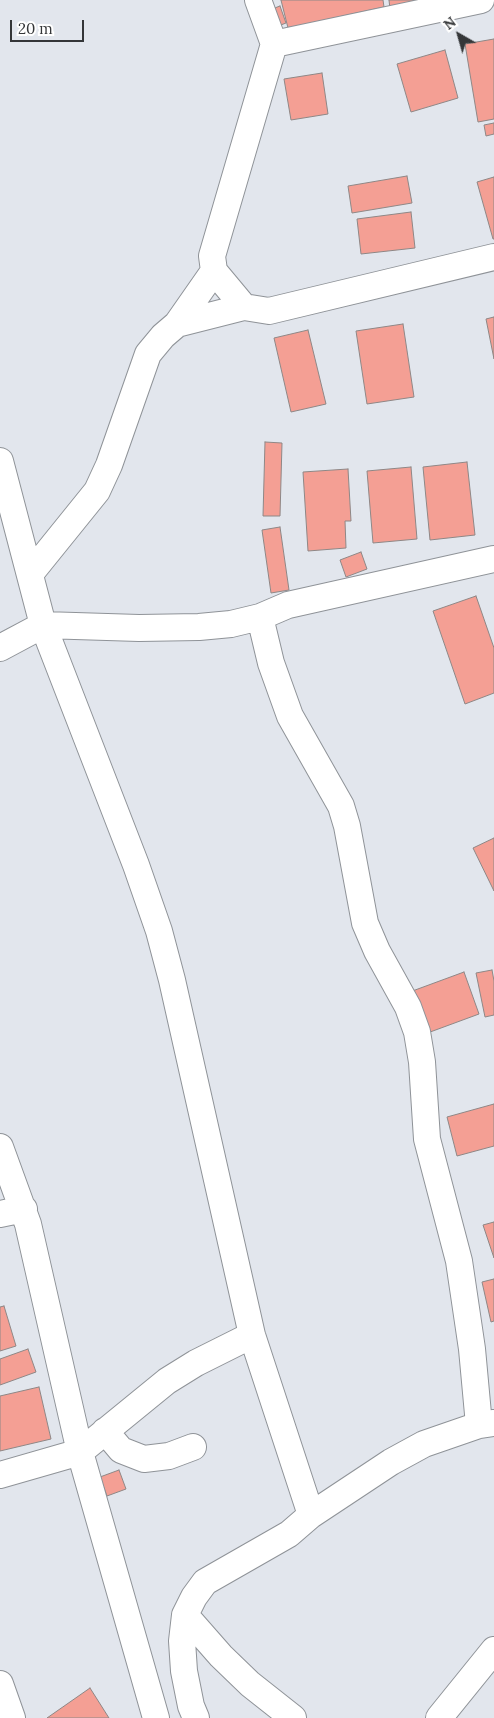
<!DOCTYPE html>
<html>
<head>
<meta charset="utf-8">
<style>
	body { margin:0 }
	#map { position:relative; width:494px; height:1718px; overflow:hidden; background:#e2e6ed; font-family:Lora,serif }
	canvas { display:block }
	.north { position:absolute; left:434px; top:10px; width:50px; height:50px; -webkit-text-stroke:4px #fff; paint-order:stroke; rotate:322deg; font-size:14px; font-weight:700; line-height:20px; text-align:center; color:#343638 }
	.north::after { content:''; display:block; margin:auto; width:18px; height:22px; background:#343638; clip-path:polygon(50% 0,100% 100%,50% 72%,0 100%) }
	.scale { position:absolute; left:10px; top:20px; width:74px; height:22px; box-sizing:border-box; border:2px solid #343638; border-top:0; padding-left:6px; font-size:15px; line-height:18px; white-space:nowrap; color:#343638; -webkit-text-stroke:4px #fff; paint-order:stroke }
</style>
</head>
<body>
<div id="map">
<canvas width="494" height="1718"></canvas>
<div class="north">N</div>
<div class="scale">20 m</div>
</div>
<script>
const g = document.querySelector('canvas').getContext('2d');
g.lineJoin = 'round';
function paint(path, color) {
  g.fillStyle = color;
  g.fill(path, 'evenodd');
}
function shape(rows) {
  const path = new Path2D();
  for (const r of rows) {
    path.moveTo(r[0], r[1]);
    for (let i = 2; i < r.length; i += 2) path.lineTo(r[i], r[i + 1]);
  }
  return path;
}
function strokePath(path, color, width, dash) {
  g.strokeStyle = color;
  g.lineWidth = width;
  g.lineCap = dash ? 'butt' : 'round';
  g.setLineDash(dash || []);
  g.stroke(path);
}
const building = shape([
	[281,0,383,0,384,7,288,28,281,0],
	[389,0,413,0,414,6,390,9,389,0],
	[280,6,286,23,273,28,267,11,280,6],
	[494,39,494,119,478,122,465,44,494,39],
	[445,50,458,98,411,112,397,64,445,50],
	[322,73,328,114,291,120,284,79,322,73],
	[494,123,494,134,486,136,484,125,494,123],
	[407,176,412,203,352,213,348,186,407,176],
	[494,177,494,239,493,239,477,182,494,177],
	[411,212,415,248,361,254,357,219,411,212],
	[494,317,494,359,486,319,494,317],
	[403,324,414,397,367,404,356,331,403,324],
	[308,330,326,404,291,412,274,338,308,330],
	[265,442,282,443,280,516,263,516,265,442],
	[467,462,475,535,430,540,423,467,467,462],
	[411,467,417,539,373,543,367,471,411,467],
	[348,469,351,521,345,521,346,548,308,551,303,472,348,469],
	[280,527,289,590,271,593,262,530,280,527],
	[361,552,367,569,346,577,340,560,361,552],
	[476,596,494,648,494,693,465,704,433,611,476,596],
	[494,838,494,891,473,848,494,838],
	[492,970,494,981,494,1015,485,1017,476,973,492,970],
	[464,972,479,1014,422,1035,407,993,464,972],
	[494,1104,494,1146,457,1156,447,1117,494,1104],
	[494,1222,494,1258,483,1225,494,1222],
	[494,1279,494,1321,491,1322,482,1282,494,1279],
	[4,1306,16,1346,0,1351,0,1307,4,1306],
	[28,1349,36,1372,0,1385,0,1359,28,1349],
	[39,1387,51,1439,0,1451,0,1396,39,1387],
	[119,1470,126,1489,107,1496,100,1477,119,1470],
	[90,1688,109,1718,47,1718,90,1688]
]);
const minor = shape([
	[258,0,274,44,212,256,214,271,244,307,269,311,494,257],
	[274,44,481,0],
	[177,324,244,307],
	[0,461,43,625,136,865,159,931,172,980,252,1335,311,1515,289,1534,205,1582,194,1597,185,1615,182,1641,184,1671,191,1706,196,1718],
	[30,574,97,491,109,465,148,354,163,336,177,324,214,271],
	[260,617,271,663,290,716,341,806,347,826,365,923,377,951,408,1007,417,1032,422,1062,427,1139,459,1261,472,1349,479,1425],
	[0,648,43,625,139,628,199,627,231,624,260,617,288,605,494,559],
	[0,1147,28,1224,80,1452,156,1718],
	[0,1214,24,1209],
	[105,1431,121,1450,144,1459,169,1456,193,1447],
	[0,1475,80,1452,167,1381,196,1363,252,1335],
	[311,1515,391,1462,424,1444,479,1425,494,1423],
	[185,1615,221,1656,250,1684,293,1718],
	[0,1684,12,1718],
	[439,1718,494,1650]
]);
paint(building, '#f49f94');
strokePath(building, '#8e8786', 1);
strokePath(minor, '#8f9398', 28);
strokePath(minor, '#fff', 26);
</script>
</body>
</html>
